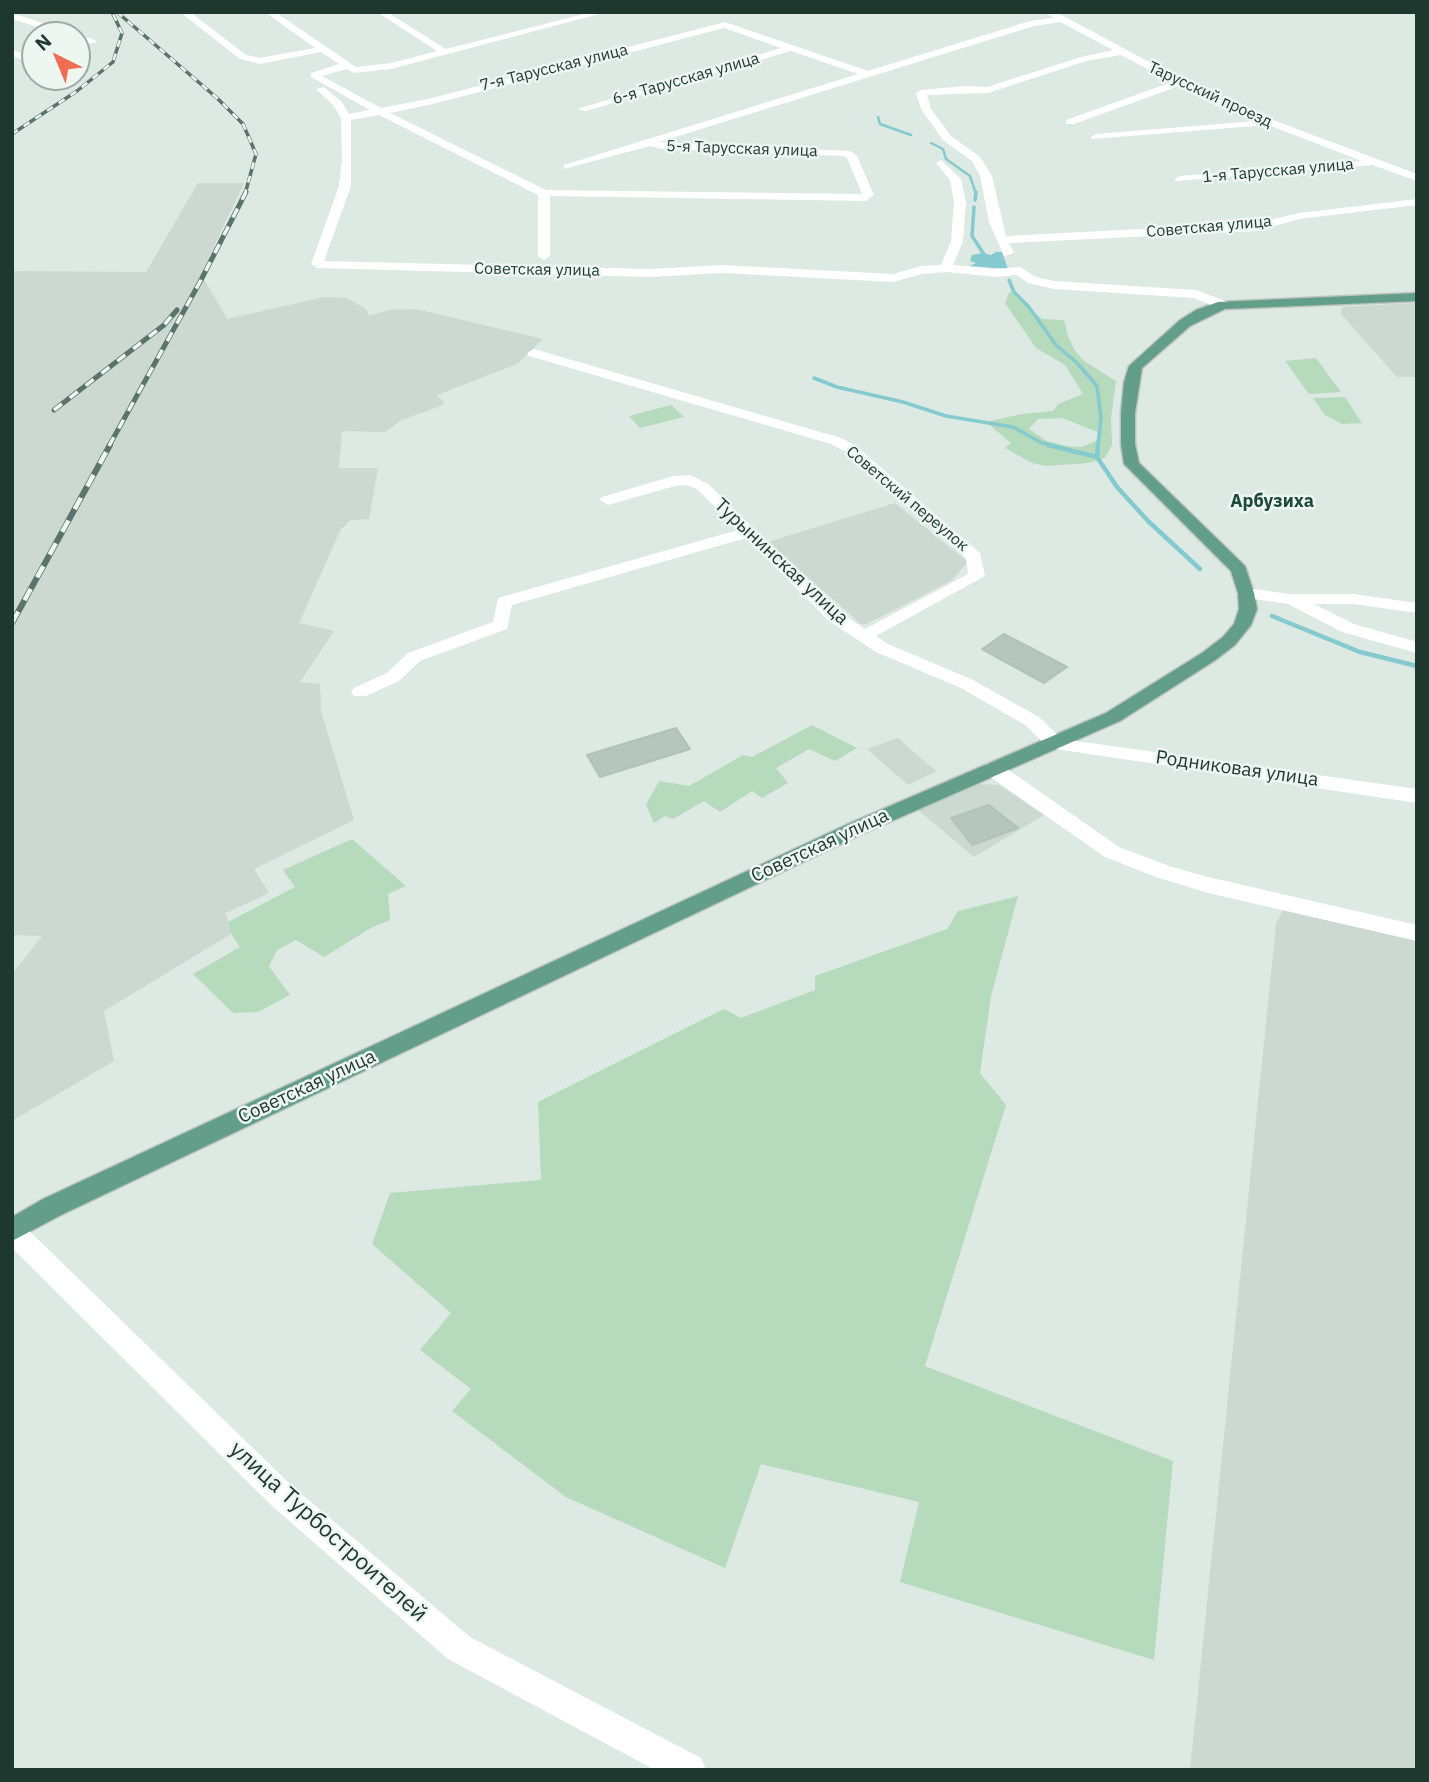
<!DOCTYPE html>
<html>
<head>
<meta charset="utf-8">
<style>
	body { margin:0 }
	#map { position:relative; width:1429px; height:1782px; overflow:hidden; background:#dde9e3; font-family:"IBM Plex Sans",sans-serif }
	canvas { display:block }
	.frame { position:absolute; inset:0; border:14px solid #1f382f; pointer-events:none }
	.north { position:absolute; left:21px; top:21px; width:70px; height:70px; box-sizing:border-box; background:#edf6f1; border:2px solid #9baaa3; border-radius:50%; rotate:317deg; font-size:19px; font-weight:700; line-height:28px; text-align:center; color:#1f382f }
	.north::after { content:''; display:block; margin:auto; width:24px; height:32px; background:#f06d54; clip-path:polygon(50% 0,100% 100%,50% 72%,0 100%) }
</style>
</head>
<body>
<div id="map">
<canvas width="1429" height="1782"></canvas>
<div class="frame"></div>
<div class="north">N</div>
</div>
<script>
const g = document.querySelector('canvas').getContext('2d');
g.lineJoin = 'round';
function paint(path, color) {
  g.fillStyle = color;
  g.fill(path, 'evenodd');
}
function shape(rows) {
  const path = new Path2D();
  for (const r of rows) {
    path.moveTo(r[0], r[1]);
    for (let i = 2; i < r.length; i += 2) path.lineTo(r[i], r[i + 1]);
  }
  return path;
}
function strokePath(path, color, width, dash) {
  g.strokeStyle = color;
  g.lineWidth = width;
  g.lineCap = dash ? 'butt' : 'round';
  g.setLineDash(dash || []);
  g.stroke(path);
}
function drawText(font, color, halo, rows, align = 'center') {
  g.font = font + ' "IBM Plex Sans",sans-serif';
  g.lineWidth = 5;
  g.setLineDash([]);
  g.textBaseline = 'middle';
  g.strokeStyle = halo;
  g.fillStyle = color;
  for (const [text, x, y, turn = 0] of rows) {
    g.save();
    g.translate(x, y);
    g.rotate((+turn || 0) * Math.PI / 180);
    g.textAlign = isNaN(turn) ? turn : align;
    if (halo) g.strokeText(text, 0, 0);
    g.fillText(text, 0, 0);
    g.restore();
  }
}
const built = shape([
	[198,183,244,183,201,274,227,319,324,297,347,298,366,309,369,316,390,310,416,309,543,339,517,364,437,395,445,404,400,421,385,432,342,431,339,468,378,468,369,519,351,520,341,529,299,623,334,631,300,682,320,684,321,711,354,820,254,869,269,893,226,913,231,934,104,1011,114,1061,12,1121,12,974,42,936,12,935,12,271,146,272],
	[1417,303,1417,377,1397,377,1341,314,1342,307],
	[895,503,968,562,951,581,866,624,861,624,768,542],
	[898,738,926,763,937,771,908,785,867,749],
	[978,784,999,785,1044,815,974,857,918,810],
	[1283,910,1417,941,1417,1770,1190,1770,1276,924]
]);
const green = shape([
	[1010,291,1042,319,1064,320,1068,336,1075,351,1084,361,1116,381,1111,418,1112,445,1105,458,1088,463,1046,466,1032,463,1005,448,1011,443,986,422,1022,414,1053,411,1058,404,1083,394,1065,365,1036,348,1005,303],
	[1062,418,1100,433,1096,441,1081,447,1066,446,1047,441,1029,429,1038,419],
	[1316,358,1341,392,1309,394,1285,361],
	[1345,397,1362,423,1342,424,1325,415,1313,398],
	[671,405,684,417,640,428,629,416],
	[812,725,857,748,835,761,809,749,776,768,788,783,762,798,752,791,720,812,704,801,673,819,665,816,654,823,646,805,659,781,689,786,743,755,752,757],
	[352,839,406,886,388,894,390,920,371,928,324,957,296,940,277,950,269,966,290,995,258,1012,233,1013,193,974,240,947,231,934,228,922,295,887,283,870],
	[1018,896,991,996,980,1073,1006,1105,925,1366,1173,1461,1154,1660,900,1582,919,1502,761,1464,725,1568,566,1497,452,1411,471,1389,420,1350,451,1313,372,1244,390,1193,541,1180,538,1102,724,1009,741,1018,815,990,815,976,947,929,958,911]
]);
const water = shape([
	[996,252,1002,252,1008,269,970,266,976,263,970,261,972,255,982,253,991,255]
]);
const streamFar2 = shape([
	[878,117,880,124,911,135],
	[931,143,943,149,946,159,970,176,976,194]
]);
const streamFar1 = shape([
	[975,200,976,192],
	[974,207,972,236,987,259],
	[1009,280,1014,292,1028,306,1056,345,1076,362,1097,386,1101,418,1098,446],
	[814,378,837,387,903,402,946,416,1013,427,1042,443,1055,446]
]);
const stream = shape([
	[1048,445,1097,457],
	[1098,445,1097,457,1117,487,1148,521,1200,569],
	[1272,616,1360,652,1417,666]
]);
const building = shape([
	[1004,634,1067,667,1044,683,982,649,1004,634],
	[676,728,690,749,600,777,587,755,676,728],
	[989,805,1018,828,972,845,951,818,989,805]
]);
const minor = shape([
	[180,12,190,12,246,55,260,58,315,48,265,12,275,12,356,67,391,63,437,51,377,12,387,12,446,49,592,12,607,12,391,69,354,73,346,69,322,76,381,108,428,99,725,22,868,71,1030,21,1053,18,1045,12,1056,12,1222,101,1417,174,1417,181,1373,165,1176,181,1174,179,1180,176,1362,161,1268,125,1092,139,1091,137,1096,134,1256,121,1214,105,1179,86,1074,124,1066,124,1066,120,1172,82,1121,55,1086,61,988,93,927,95,931,109,951,136,980,157,992,176,1006,236,1257,223,1299,213,1417,199,1417,205,1299,219,1257,231,1009,243,1014,253,1004,256,989,222,980,176,972,161,943,140,921,109,916,93,921,90,965,86,987,87,1081,57,1113,50,1060,22,1034,26,659,142,850,151,857,156,874,195,866,201,550,196,550,256,544,260,538,256,538,195,379,115,351,120,351,186,324,261,650,269,722,265,893,274,921,266,941,265,951,241,954,202,950,180,936,163,941,160,961,179,966,202,963,241,953,265,995,269,1020,267,1036,277,1054,281,1196,290,1228,302,1228,308,1218,308,1194,298,1054,289,1028,283,1017,275,995,277,946,272,922,274,893,282,722,273,650,277,317,268,311,264,339,186,342,160,341,118,334,106,316,89,324,87,342,102,349,114,370,110,311,77,311,73,339,64,321,52,260,64,240,59,180,12],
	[724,28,781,48,577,109,586,111,791,51,858,74,564,165,564,169,650,146,662,149,844,156,847,158,862,194,546,190,390,113,433,104,724,28],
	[12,13,95,40,97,42,89,44,77,40,77,35,62,35,12,19,12,13],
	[12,50,35,58,35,64,12,56,12,50],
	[534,349,841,438,856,446,980,553,985,576,876,636,888,644,973,680,1039,717,1062,739,1417,789,1417,803,1049,748,1025,725,961,688,876,652,829,621,746,538,512,605,507,629,420,661,399,681,366,696,354,696,351,692,354,688,387,673,408,653,493,622,498,598,738,530,698,490,687,485,675,486,608,505,600,500,602,497,674,476,690,475,708,484,841,613,865,629,968,574,966,558,846,452,831,444,529,356,527,353,534,349],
	[1246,588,1291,594,1354,594,1417,603,1417,613,1354,604,1314,604,1354,624,1417,642,1417,653,1342,632,1288,604,1240,597,1238,593,1240,589,1246,588],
	[993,763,1000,764,1119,847,1169,866,1208,877,1417,925,1417,941,1208,893,1156,877,1105,857,986,774,983,769,986,764,993,763],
	[12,1220,21,1223,292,1486,470,1637,701,1758,706,1770,655,1770,448,1659,272,1506,12,1248,12,1220]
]);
const major = shape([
	[1417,293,1417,301,1225,309,1190,326,1142,368,1135,413,1135,444,1139,463,1245,566,1254,593,1257,609,1251,625,1235,645,1214,661,1120,721,860,835,61,1215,12,1241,12,1217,43,1199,846,825,1106,713,1202,653,1223,637,1234,624,1239,609,1238,593,1231,571,1124,464,1121,444,1121,413,1124,382,1129,366,1180,320,1196,310,1218,302,1417,293]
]);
const railFar2 = shape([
	[117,12,217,98,243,124,256,154,245,194],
	[12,134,77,91,113,62,122,33,112,12]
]);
const railFar1 = shape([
	[54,410,164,325,177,310],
	[109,446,201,280,246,192]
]);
const rail = shape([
	[12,623,110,445]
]);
const farStreetnames = [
	["7-я Тарусская улица",554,68,-14],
	["6-я Тарусская улица",686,79,-16],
	["Тарусский проезд",1210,95,25],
	["5-я Тарусская улица",742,149,2],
	["1-я Тарусская улица",1278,171,-5],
	["Советская улица",1209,227,-5],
	["Советская улица",537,270,1],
	["Советский переулок",907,499,40]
];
const farNeighbourhoodnames = [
	["Арбузиха",1272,502]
];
const streetNames = [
	["Турынинская улица",781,562,43],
	["Родниковая улица",1237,769,8],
	["Советская улица",820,846,-25],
	["Советская улица",307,1087,-25]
];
const nearStreetnames = [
	["улица Турбостроителей",328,1532,42]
];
paint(built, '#cbd9d1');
paint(green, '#b6dabc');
paint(water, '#85cace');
strokePath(streamFar2, '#85cace', 2.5);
strokePath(streamFar1, '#85cace', 3.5);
strokePath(stream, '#85cace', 4.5);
paint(building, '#b6c6be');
strokePath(building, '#b0c2b9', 2);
strokePath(major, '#bcc3c1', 3);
paint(minor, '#fff');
paint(major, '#629e89');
strokePath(railFar2, '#59746a', 3.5);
strokePath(railFar1, '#59746a', 5);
strokePath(rail, '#59746a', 6);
strokePath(railFar2, '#edf6f1', 2.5, [7]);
strokePath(railFar1, '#edf6f1', 3.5, [10]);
strokePath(rail, '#edf6f1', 4.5, [13]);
drawText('16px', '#1f382f', '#edf6f1', farStreetnames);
drawText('bold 18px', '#1c493a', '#edf6f1', farNeighbourhoodnames);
drawText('19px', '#1f382f', '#edf6f1', streetNames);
drawText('23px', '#1f382f', '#edf6f1', nearStreetnames);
</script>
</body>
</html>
